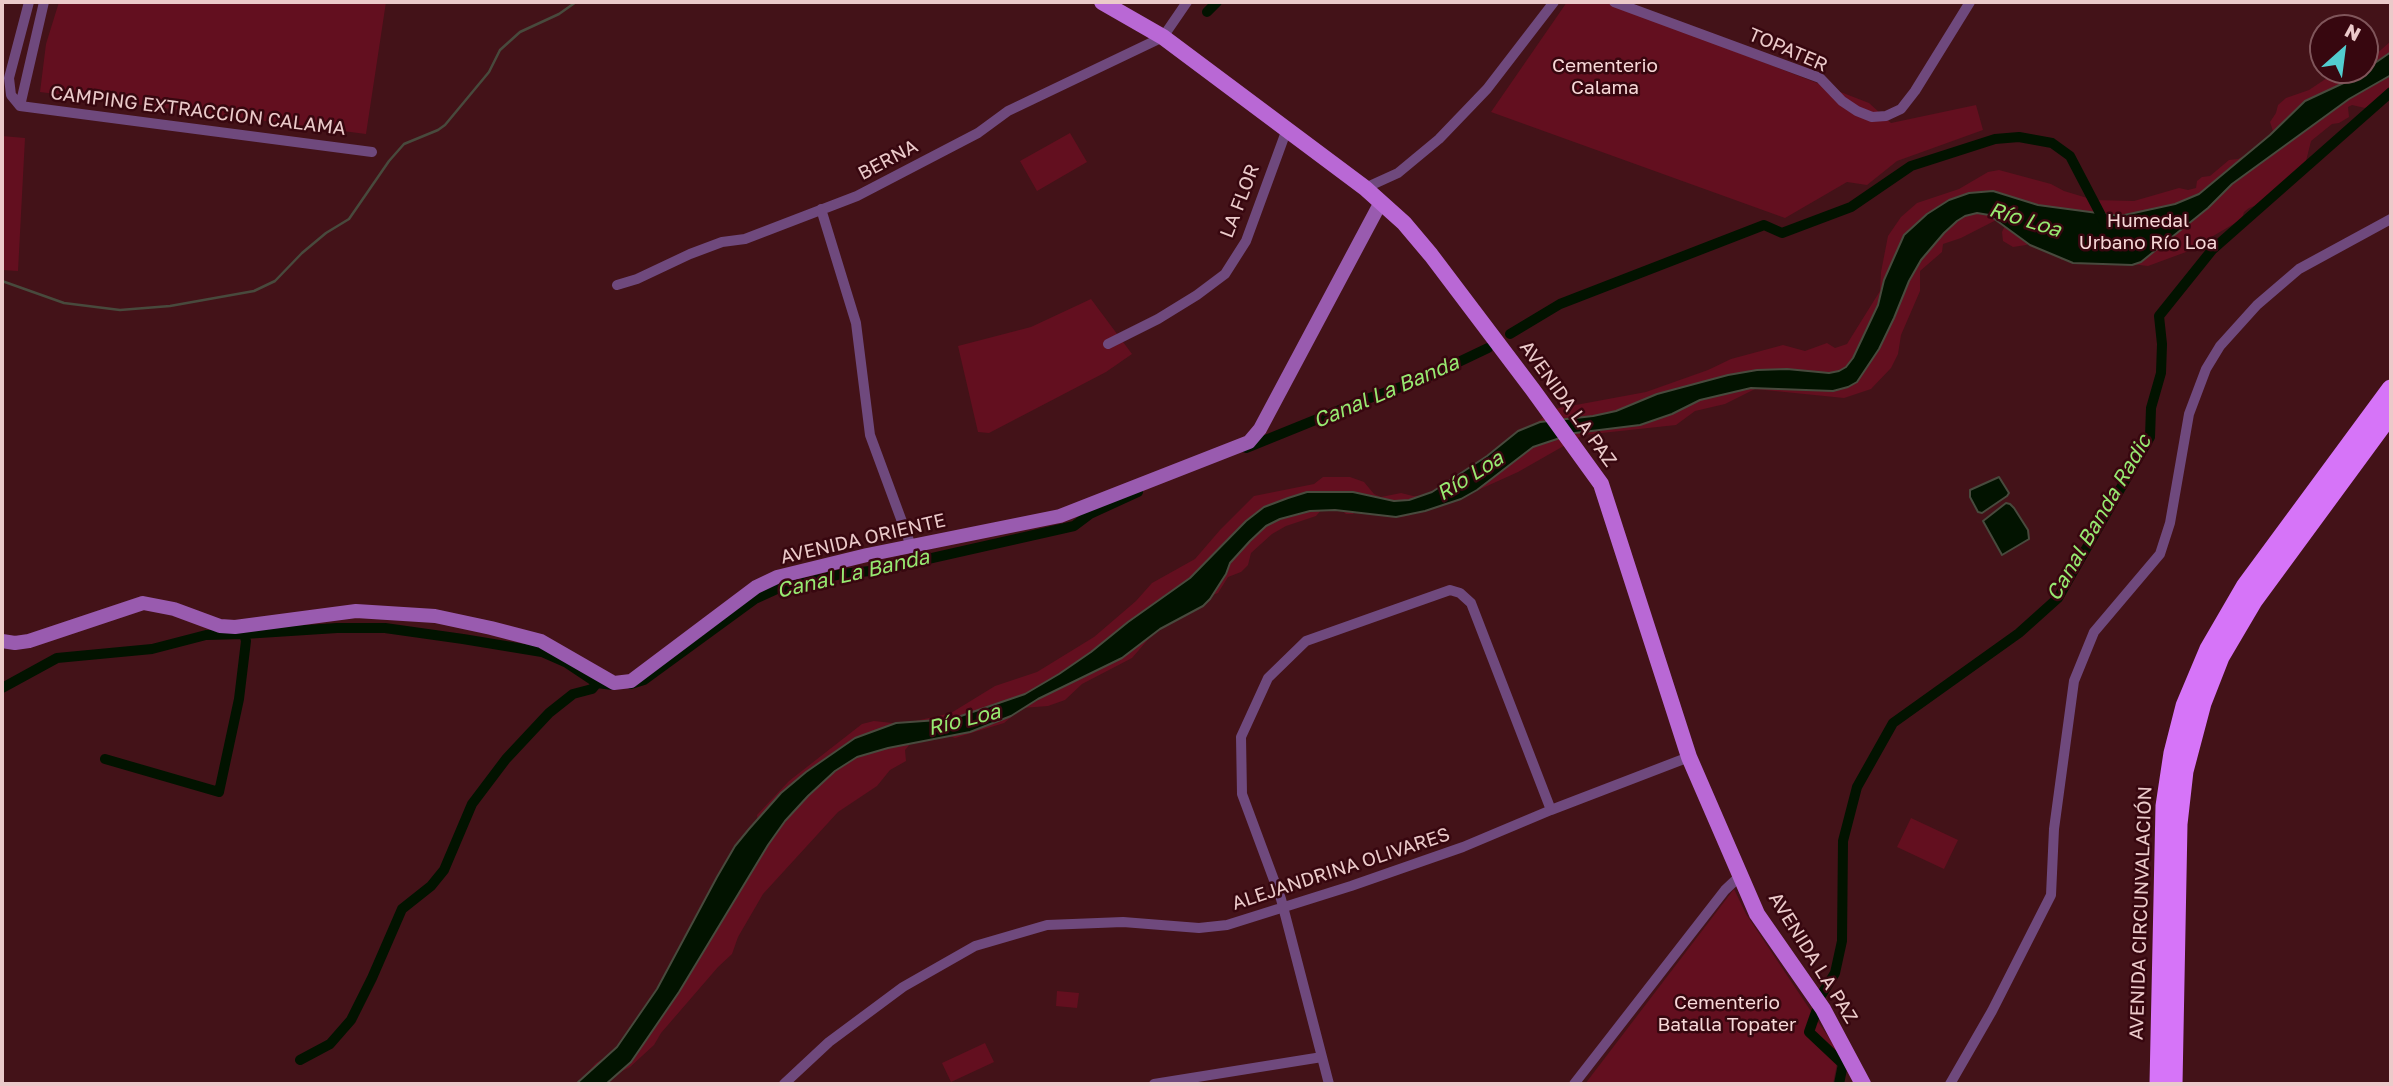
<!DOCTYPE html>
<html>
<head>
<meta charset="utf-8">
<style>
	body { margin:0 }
	#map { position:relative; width:2393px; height:1086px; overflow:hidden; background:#431218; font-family:"Golos Text",sans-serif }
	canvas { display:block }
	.frame { position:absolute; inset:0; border:4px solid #ebcaca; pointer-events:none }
	.north { position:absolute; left:2309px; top:14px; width:70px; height:70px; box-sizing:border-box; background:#37070f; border:2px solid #7f555a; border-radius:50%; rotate:28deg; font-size:19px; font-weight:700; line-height:28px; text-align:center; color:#ebcaca }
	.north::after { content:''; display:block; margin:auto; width:24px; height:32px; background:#52cdcf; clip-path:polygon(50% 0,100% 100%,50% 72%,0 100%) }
</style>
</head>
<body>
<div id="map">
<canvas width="2393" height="1086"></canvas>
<div class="frame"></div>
<div class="north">N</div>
</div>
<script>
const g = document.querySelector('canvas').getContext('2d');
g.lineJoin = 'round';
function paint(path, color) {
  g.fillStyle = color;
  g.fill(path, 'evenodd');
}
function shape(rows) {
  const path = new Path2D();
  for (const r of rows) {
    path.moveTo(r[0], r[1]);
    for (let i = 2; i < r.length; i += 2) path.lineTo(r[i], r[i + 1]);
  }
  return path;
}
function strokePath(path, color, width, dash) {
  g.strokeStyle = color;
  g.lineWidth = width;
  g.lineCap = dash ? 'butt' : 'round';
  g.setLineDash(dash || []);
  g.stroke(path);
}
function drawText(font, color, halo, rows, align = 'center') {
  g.font = font + ' "Golos Text",sans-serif';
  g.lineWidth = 5;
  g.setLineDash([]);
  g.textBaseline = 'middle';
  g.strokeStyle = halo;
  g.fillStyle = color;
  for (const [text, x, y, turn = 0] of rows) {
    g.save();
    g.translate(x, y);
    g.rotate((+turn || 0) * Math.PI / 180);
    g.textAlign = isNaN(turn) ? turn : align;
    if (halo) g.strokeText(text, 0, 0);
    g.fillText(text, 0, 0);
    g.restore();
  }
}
const green = shape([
	[59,2,386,2,366,134,40,92,46,44],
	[1567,2,1607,2,1869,103,1891,123,1976,105,1983,130,1897,161,1867,185,1847,182,1785,218,1491,112],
	[2391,41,2391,96,2365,108,2352,105,2348,107,2349,117,2339,123,2332,124,2311,141,2305,165,2266,202,2249,208,2244,212,2242,219,2186,252,2148,266,2071,257,2062,260,2034,241,2026,245,2013,247,2003,241,2002,232,2009,217,2004,216,1961,238,1943,244,1942,252,1920,271,1920,291,1901,335,1898,354,1891,368,1871,389,1844,398,1755,389,1725,404,1695,411,1676,425,1583,435,1518,472,1456,500,1420,508,1411,515,1402,517,1359,507,1353,514,1346,514,1338,507,1323,508,1316,516,1286,526,1272,534,1251,553,1248,565,1241,572,1228,577,1218,593,1205,598,1151,636,1132,658,1082,684,1065,700,1048,706,1022,708,1004,723,955,738,945,734,910,744,905,750,906,761,890,770,877,786,838,812,763,894,738,937,732,954,718,967,661,1033,654,1045,630,1067,611,1077,577,1084,596,1063,613,1053,665,997,722,868,730,863,758,824,757,815,789,781,862,724,874,721,902,724,951,713,995,686,1037,672,1094,637,1136,601,1152,583,1195,559,1220,530,1254,496,1314,484,1323,477,1350,477,1364,482,1374,494,1381,497,1401,493,1413,496,1444,495,1554,409,1646,392,1708,370,1731,359,1783,345,1805,351,1827,343,1835,348,1847,344,1880,291,1881,272,1888,236,1901,217,1917,203,1959,189,1988,172,1999,170,2051,184,2064,191,2094,200,2134,201,2179,188,2188,190,2196,188,2197,181,2202,177,2210,176,2229,160,2238,159,2255,150,2264,141,2273,131,2270,122,2276,113,2278,105,2286,98,2309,90,2330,76,2346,71,2365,70,2365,64],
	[1070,133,1087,162,1037,191,1020,161],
	[2,136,25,138,18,271,2,270],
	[1091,299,1132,354,1106,372,989,433,978,432,958,346,1031,327],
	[1911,818,1958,840,1944,869,1897,847],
	[1734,889,1746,914,1839,1053,1833,1084,1585,1084],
	[1057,991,1079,993,1077,1008,1056,1006],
	[985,1043,994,1062,951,1082,942,1063]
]);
const water = shape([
	[2391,52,2391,75,2349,99,2232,184,2208,208,2141,262,2132,265,2073,263,2030,245,1989,215,1977,213,1965,216,1957,221,1944,233,1921,260,1909,281,1894,318,1879,349,1857,382,1848,387,1833,391,1751,388,1700,400,1672,414,1640,425,1575,433,1533,447,1477,490,1461,499,1425,511,1396,517,1335,510,1310,511,1280,519,1266,526,1250,541,1230,563,1226,574,1210,599,1203,606,1160,629,1122,658,1038,699,1011,716,970,732,888,748,857,757,835,771,808,796,785,821,768,845,679,992,631,1062,606,1084,576,1084,617,1047,657,989,717,877,735,846,749,829,781,793,806,772,855,738,896,723,952,719,1025,694,1059,674,1091,652,1128,622,1190,578,1246,521,1264,507,1288,498,1307,492,1353,492,1394,501,1409,500,1432,492,1487,456,1518,431,1540,422,1593,416,1616,411,1657,394,1728,375,1757,370,1787,369,1829,373,1839,371,1846,367,1853,358,1878,305,1884,280,1904,235,1927,214,1949,200,1969,193,1993,191,2038,205,2120,216,2175,204,2199,194,2270,135,2305,101,2350,80,2391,52],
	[1999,477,2009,493,2007,496,1982,513,1978,512,1970,497,1970,490,1999,477],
	[2006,503,2010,504,2014,508,2028,530,2029,539,2002,555,1983,521,2006,503]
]);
const stream = shape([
	[2,281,64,303,120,310,170,306,254,291,275,281,302,253,326,233,349,219,389,161,404,144,438,130,445,125,489,72,500,50,520,32,559,14,576,2]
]);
const canal = shape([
	[1207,12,1217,2],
	[1510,334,1560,304,1764,225,1782,233,1851,207,1911,166,1995,139,2019,137,2052,143,2070,156,2105,223],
	[1246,448,1367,399,1423,379,1488,348],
	[631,684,644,680,755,599,777,589,842,574,879,570,1074,526,1090,514,1138,492],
	[2,688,57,658,152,649,206,635,244,634],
	[105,759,219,792,239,699,246,641,244,634,337,628,385,628,463,639,542,652,567,663,597,683,613,685],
	[1822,994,1835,973,1842,941,1843,841,1857,787,1893,723,2019,633,2058,598,2150,437,2151,408,2161,373,2162,344,2159,316,2212,250,2391,92],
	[1816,1012,1809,1032,1843,1064,1839,1084],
	[300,1060,330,1044,351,1020,372,978,402,909,431,886,444,870,472,804,506,759,549,713,573,694,592,689,597,683]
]);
const street = shape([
	[29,2,9,78,11,95,20,106,372,152],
	[1614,2,1820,78,1842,101,1857,111,1872,117,1886,116,1901,109,1915,91,1970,2],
	[20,106,44,2],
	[1365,188,1398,173,1439,139,1487,89,1554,2],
	[821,209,856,323,870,435,911,546],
	[617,285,637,279,690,254,722,242,745,239,857,196,978,133,1008,111,1163,37,1187,2],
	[1108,344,1158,319,1197,295,1225,274,1246,241,1287,129],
	[784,1084,829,1042,903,987,975,946,1047,925,1123,922,1199,928,1227,925,1351,886,1463,847,1551,810,1689,757],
	[1154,1084,1322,1057],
	[1329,1084,1281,899,1242,794,1241,737,1268,678,1306,641,1450,590,1460,593,1471,603,1551,810],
	[1574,1084,1725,890,1741,875],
	[1950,1084,1992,1011,2051,895,2054,829,2074,681,2094,632,2160,554,2170,523,2189,414,2206,369,2220,346,2257,305,2299,269,2391,219]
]);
const secondary = shape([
	[2,641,15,643,29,641,143,603,174,609,220,626,235,627,356,611,435,616,491,628,541,641,614,683,631,681,756,587,777,577,867,555,1060,516,1249,442,1260,429,1381,202]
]);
const primary = shape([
	[1102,2,1163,37,1365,188,1404,223,1431,255,1533,390,1601,484,1689,757,1757,914,1823,1009,1863,1084]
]);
const highway = shape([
	[2159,1084,2165,806,2173,753,2185,706,2209,649,2245,587,2391,389],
	[2173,1084,2178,824,2184,771,2202,703,2220,657,2253,601,2391,413]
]);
const streetNames = [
	["TOPATER",1788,50,23],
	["CAMPING EXTRACCION CALAMA",198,111,7],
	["BERNA",888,160,-28],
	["LA FLOR",1240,201,-69],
	["AVENIDA LA PAZ",1568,404,54],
	["AVENIDA ORIENTE",863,539,-13],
	["ALEJANDRINA OLIVARES",1341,869,-18],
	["AVENIDA CIRCUNVALACIÓN",2141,913,-88],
	["AVENIDA LA PAZ",1813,958,58]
];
const parkNames = [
	["Cementerio",1605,66],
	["Calama",1605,88],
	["Humedal",2148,221],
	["Urbano Río Loa",2148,243],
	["Cementerio",1727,1003],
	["Batalla Topater",1727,1025]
];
const waterNames = [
	["Río Loa",2025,220,17],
	["Canal La Banda",1386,392,-23],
	["Río Loa",1470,476,-32],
	["Canal Banda Radic",2099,518,-60],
	["Canal La Banda",853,574,-13],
	["Río Loa",964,720,-14]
];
paint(green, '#630f1f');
paint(water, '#021300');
strokePath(water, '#484a3d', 2);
strokePath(stream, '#484a3d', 2.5);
strokePath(canal, '#021300', 10);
strokePath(street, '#6f497d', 10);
strokePath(secondary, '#995baf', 14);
strokePath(primary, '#b968d5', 16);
strokePath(highway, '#d674f8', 19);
drawText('19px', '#ebcaca', '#37070f', streetNames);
drawText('19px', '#f7d8d8', '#37070f', parkNames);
drawText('italic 21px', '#97e971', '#37070f', waterNames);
</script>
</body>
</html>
